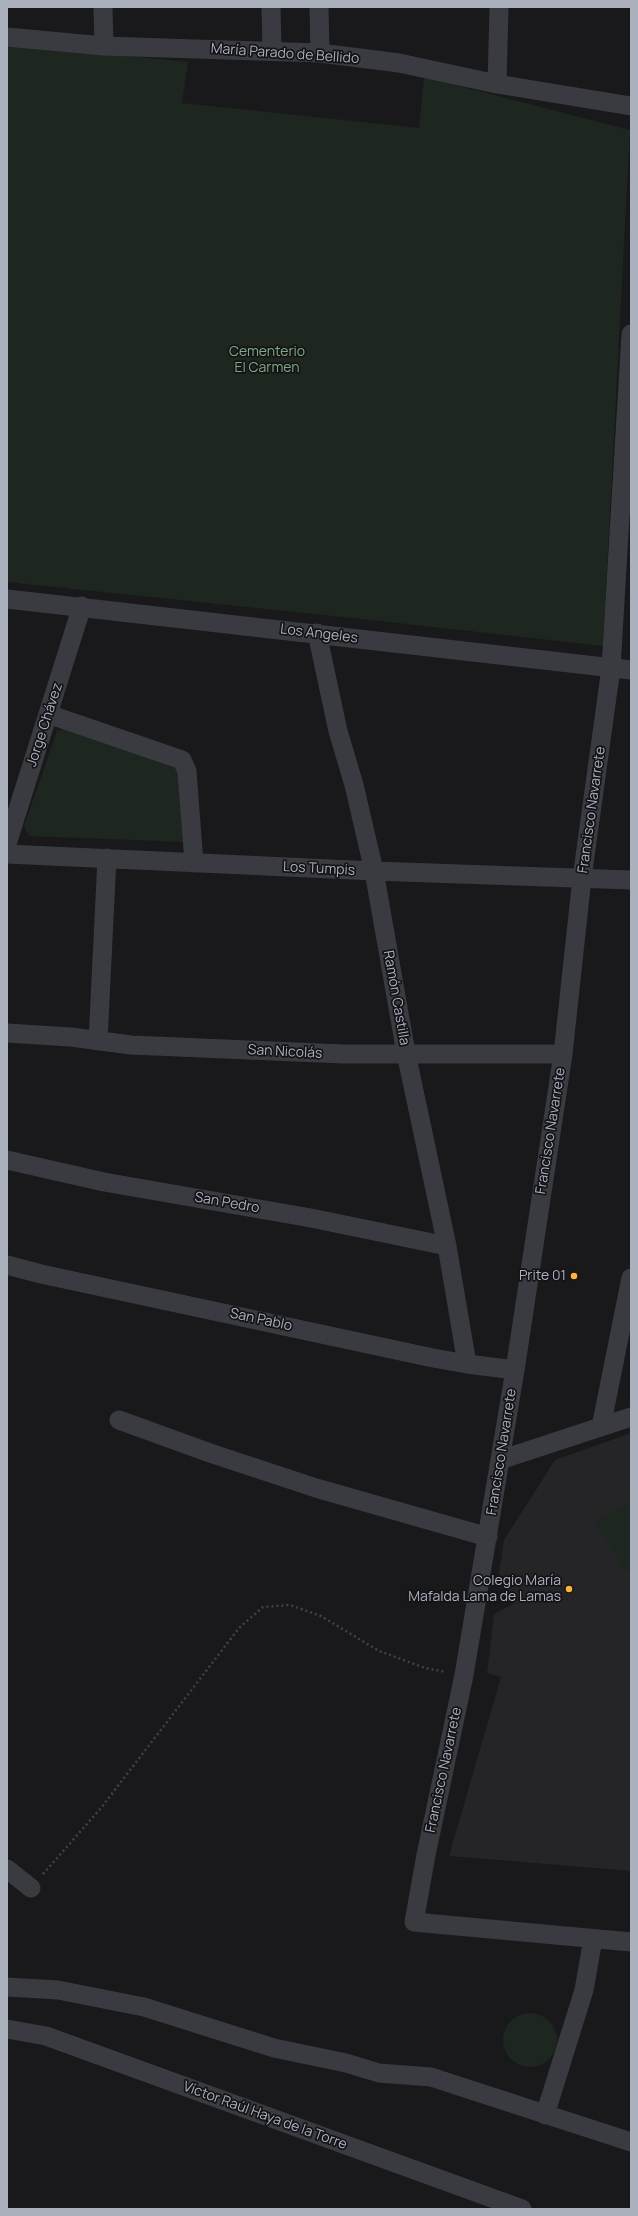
<!DOCTYPE html>
<html>
<head>
<meta charset="utf-8">
<style>
	body { margin:0 }
	#map { position:relative; width:638px; height:2216px; overflow:hidden; background:#19191b; font-family:Manrope,sans-serif }
	canvas { display:block }
	.frame { position:absolute; inset:0; border:8px solid #aab0bc; pointer-events:none }
</style>
</head>
<body>
<div id="map">
<canvas width="638" height="2216"></canvas>
<div class="frame"></div>
</div>
<script>
const g = document.querySelector('canvas').getContext('2d');
g.lineJoin = 'round';
function paint(path, color) {
  g.fillStyle = color;
  g.fill(path, 'evenodd');
}
function shape(rows) {
  const path = new Path2D();
  for (const r of rows) {
    if (r.length === 3) {
      path.moveTo(r[0] + r[2], r[1]);
      path.arc(r[0], r[1], r[2], 0, 2 * Math.PI);
      continue;
    }
    path.moveTo(r[0], r[1]);
    for (let i = 2; i < r.length; i += 2) path.lineTo(r[i], r[i + 1]);
  }
  return path;
}
function strokePath(path, color, width, dash) {
  g.strokeStyle = color;
  g.lineWidth = width;
  g.lineCap = dash ? 'butt' : 'round';
  g.setLineDash(dash || []);
  g.stroke(path);
}
function drawText(font, color, halo, rows, align = 'center') {
  g.font = font + ' Manrope,sans-serif';
  g.lineWidth = 3.5;
  g.setLineDash([]);
  g.textBaseline = 'middle';
  g.strokeStyle = halo;
  g.fillStyle = color;
  for (const [text, x, y, turn = 0] of rows) {
    g.save();
    g.translate(x, y);
    g.rotate((+turn || 0) * Math.PI / 180);
    g.textAlign = isNaN(turn) ? turn : align;
    if (halo) g.strokeText(text, 0, 0);
    g.fillText(text, 0, 0);
    g.restore();
  }
}
const built = shape([
	[631,1433,631,1871,449,1856,501,1677,487,1673,494,1614,515,1603,499,1574,504,1540,555,1460]
]);
const green = shape([
	[7,44,188,62,182,103,419,128,424,77,630,130,603,646,362,619,7,582],
	[67,728,178,769,186,842,29,836,24,826,57,731],
	[631,1500,631,1568,624,1572,595,1521],
	[530,2040,27]
]);
const path = shape([
	[43,1874,101,1808,239,1628,263,1607,290,1605,321,1616,379,1651,425,1668,446,1672]
]);
const minor = shape([
	[103,7,104,46],
	[271,7,272,50],
	[319,7,320,53],
	[7,37,104,46,320,53,399,63,497,84,631,106],
	[497,84,499,7],
	[631,334,611,668,582,878,563,1054,515,1370,464,1675,426,1855,414,1922,631,1942],
	[7,599,631,670],
	[317,633,338,731,354,785,374,871,406,1053,447,1246,467,1364],
	[48,714,182,760,187,771,194,863],
	[7,844,82,606],
	[7,854,374,871,631,880],
	[7,1033,71,1037,131,1045,343,1054,563,1054],
	[98,1041,107,858],
	[7,1160,104,1182,311,1218,447,1246],
	[7,1265,41,1274,433,1358,467,1364,515,1370],
	[119,1420,210,1453,316,1488,488,1537],
	[601,1427,631,1278],
	[500,1460,631,1417],
	[7,1869,31,1888],
	[7,1987,58,1990,144,2007,274,2048,346,2063,379,2073,431,2077,631,2142],
	[7,2029,46,2036,522,2209],
	[545,2115,584,1990,593,1939]
]);
const markers = [
	[574,1276,4,"#feb62e"],
	[569,1589,4,"#feb62e"]
];
const streetNames = [
	["María Parado de Bellido",285,54,4],
	["Los Angeles",319,634,7],
	["Jorge Chávez",45,725,-72],
	["Francisco Navarrete",592,810,-82],
	["Los Tumpis",319,869,3],
	["Ramón Castilla",396,998,80],
	["San Nicolás",285,1052,3],
	["Francisco Navarrete",551,1131,-81],
	["San Pedro",227,1203,10],
	["San Pablo",261,1320,12],
	["Francisco Navarrete",502,1452,-81],
	["Francisco Navarrete",444,1770,-78],
	["Víctor Raúl Haya de la Torre",265,2116,20]
];
const parkNames = [
	["Cementerio",267,352],
	["El Carmen",267,368]
];
const poiNames = [
	["Prite 01",566,1276],
	["Colegio María",561,1581],
	["Mafalda Lama de Lamas",561,1597]
];
paint(built, '#252528');
paint(green, '#1e271f');
strokePath(path, '#3f4248', 2.5, [2, 3]);
strokePath(minor, '#393b41', 19);
for (const [x, y, r, color] of markers) {
  const dot = new Path2D();
  dot.arc(x, y, r, 0, 2 * Math.PI);
  g.fillStyle = color;
  g.fill(dot);
  strokePath(dot, '#141416', 1.5);
}
drawText('14px', '#aab0bc', '#141416', streetNames);
drawText('14px', '#80a882', '#141416', parkNames);
drawText('14px', '#aab0bc', '#141416', poiNames, 'right');
</script>
</body>
</html>
